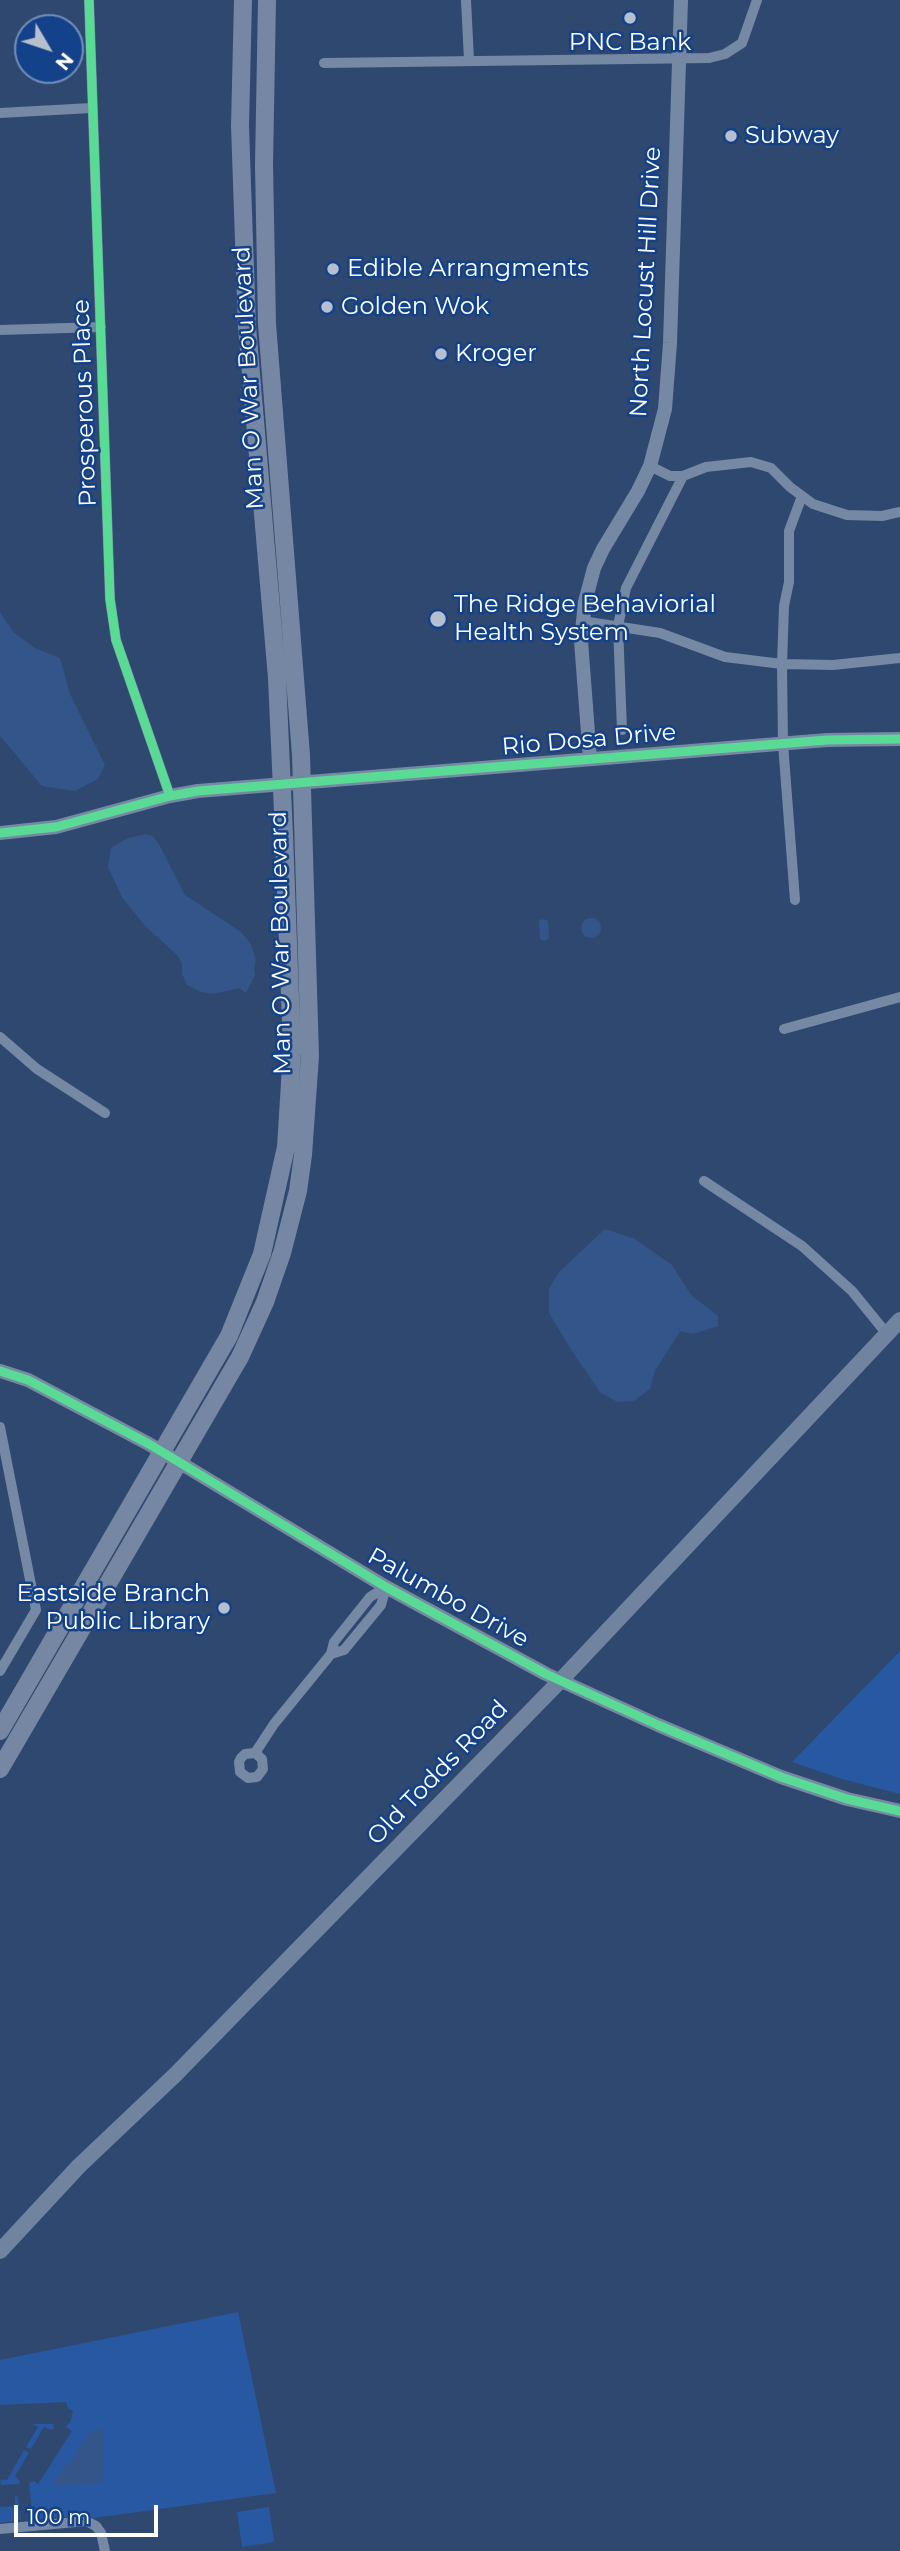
<!DOCTYPE html>
<html>
<head>
<meta charset="utf-8">
<style>
	body { margin:0 }
	#map { position:relative; width:900px; height:2551px; overflow:hidden; background:#2f486f; font-family:Montserrat,sans-serif }
	canvas { display:block }
	.north { position:absolute; left:14px; top:14px; width:70px; height:70px; box-sizing:border-box; background:#14428a; border:2px solid #728eb9; border-radius:50%; rotate:129deg; font-size:19px; font-weight:700; line-height:28px; text-align:center; color:#fff }
	.north::after { content:''; display:block; margin:auto; width:24px; height:32px; background:#b6bfcd; clip-path:polygon(50% 0,100% 100%,50% 72%,0 100%) }
	.scale { position:absolute; left:14px; top:2505px; width:144px; height:32px; box-sizing:border-box; border:4px solid #fff; border-top:0; padding-left:9px; font-size:21px; line-height:24px; white-space:nowrap; color:#fff; -webkit-text-stroke:5px #14428a; paint-order:stroke }
</style>
</head>
<body>
<div id="map">
<canvas width="900" height="2551"></canvas>
<div class="north">N</div>
<div class="scale">100 m</div>
</div>
<script>
const g = document.querySelector('canvas').getContext('2d');
g.lineJoin = 'round';
function paint(path, color) {
  g.fillStyle = color;
  g.fill(path, 'evenodd');
}
function shape(rows) {
  const path = new Path2D();
  for (const r of rows) {
    if (r.length === 3) {
      path.moveTo(r[0] + r[2], r[1]);
      path.arc(r[0], r[1], r[2], 0, 2 * Math.PI);
      continue;
    }
    path.moveTo(r[0], r[1]);
    for (let i = 2; i < r.length; i += 2) path.lineTo(r[i], r[i + 1]);
  }
  return path;
}
function strokePath(path, color, width, dash) {
  g.strokeStyle = color;
  g.lineWidth = width;
  g.lineCap = dash ? 'butt' : 'round';
  g.setLineDash(dash || []);
  g.stroke(path);
}
function drawText(font, color, halo, rows, align = 'center') {
  g.font = font + ' Montserrat,sans-serif';
  g.lineWidth = 5;
  g.setLineDash([]);
  g.textBaseline = 'middle';
  g.strokeStyle = halo;
  g.fillStyle = color;
  for (const [text, x, y, turn = 0] of rows) {
    g.save();
    g.translate(x, y);
    g.rotate((+turn || 0) * Math.PI / 180);
    g.textAlign = isNaN(turn) ? turn : align;
    if (halo) g.strokeText(text, 0, 0);
    g.fillText(text, 0, 0);
    g.restore();
  }
}
const green = shape([
	[900,1651,900,1794,842,1779,792,1762],
	[238,2312,276,2493,94,2518,78,2516,33,2520,29,2483,34,2481,38,2484,72,2431,66,2427,71,2420,73,2411,68,2409,66,2402,0,2405,0,2360],
	[32,2424,53,2424,54,2428,51,2430,44,2427,31,2449,26,2447,38,2427],
	[24,2450,29,2453,15,2476,20,2481,19,2484,1,2485,0,2479,7,2480],
	[15,2495,18,2497,20,2520,0,2523,0,2507,15,2506],
	[269,2507,274,2542,242,2547,237,2512]
]);
const water = shape([
	[0,612,13,632,35,648,60,658,70,694,105,765,98,779,75,791,42,786,0,736],
	[145,834,153,836,160,846,185,895,241,932,250,943,256,960,254,968,255,975,246,993,239,988,213,994,201,992,187,985,182,974,182,963,177,955,144,925,122,897,108,867,111,848,126,839],
	[591,928,10],
	[543,919,548,921,549,938,545,941,540,939,539,921],
	[605,1229,635,1239,672,1265,691,1295,718,1316,718,1326,693,1334,680,1331,655,1371,650,1389,634,1401,617,1402,600,1392,570,1348,549,1313,549,1289,559,1272],
	[99,2429,104,2431,104,2434,103,2482,97,2484,57,2486,54,2483,67,2463,74,2459,80,2445,91,2432]
]);
const minor = shape([
	[89,0,110,599,116,640,170,796],
	[466,0,469,60],
	[324,63,709,58,725,54,742,43,757,0],
	[0,113,91,108],
	[0,330,101,327],
	[650,466,670,476,683,476,706,467,751,462,771,468,790,487,813,504,847,515,882,516,900,512],
	[582,621,660,633,725,657,782,664,784,606,789,582,789,531,802,496],
	[622,730,618,626,626,588,683,476],
	[795,900,783,744,782,664,833,665,900,658],
	[784,1029,900,997],
	[0,1037,37,1069,105,1113],
	[704,1181,802,1246,852,1291,887,1334],
	[0,1427,36,1610,0,1671],
	[331,1654,344,1650,381,1605,386,1587],
	[255,1753,262,1759,263,1769,257,1777,248,1778,240,1772,239,1762,241,1758,245,1754,255,1753,274,1724,331,1654,334,1642,370,1597,386,1587],
	[0,2529,86,2521,96,2526,101,2533,105,2551]
]);
const tertiary = shape([
	[590,759,581,641,585,602,594,568,603,549,638,491,650,466,665,409,670,343,681,0],
	[0,833,56,827,170,796,198,791,827,740,900,739],
	[0,1371,28,1380,149,1444,386,1587,546,1674,658,1725,781,1777,847,1799,900,1811]
]);
const secondary = shape([
	[0,2251,79,2166,175,2075,561,1680,900,1320]
]);
const primary = shape([
	[0,1731,229,1336,262,1254,286,1147,292,1051,284,834,277,678,247,327,240,126,243,0],
	[0,1769,240,1357,265,1302,282,1253,298,1191,303,1155,310,1056,301,755,267,324,264,165,267,0]
]);
const cycleway = shape([
	[89,0,110,599,116,640,170,796],
	[0,833,56,827,170,796,198,791,827,740,900,739],
	[0,1371,28,1380,149,1444,386,1587,546,1674,658,1725,781,1777,847,1799,900,1811]
]);
const markers = [
	[630,18,7,"#b6bfcd"],
	[731,136,7,"#b6bfcd"],
	[333,269,7,"#b6bfcd"],
	[327,307,7,"#b6bfcd"],
	[441,354,7,"#b6bfcd"],
	[438,619,9,"#b6bfcd"],
	[224,1608,7,"#b6bfcd"]
];
const poiNames = [
	["PNC Bank",630,43,"center"],
	["Subway",745,136],
	["Edible Arrangments",347,269],
	["Golden Wok",341,307],
	["Kroger",455,354],
	["The Ridge Behaviorial",454,605],
	["Health System",454,633],
	["Eastside Branch",210,1594,"right"],
	["Public Library",210,1622,"right"]
];
const streetNames = [
	["North Locust Hill Drive",646,282,-87],
	["Man O War Boulevard",249,378,-93],
	["Prosperous Place",85,403,-92],
	["Rio Dosa Drive",589,740,-5],
	["Man O War Boulevard",281,943,-91],
	["Palumbo Drive",448,1598,29],
	["Old Todds Road",438,1773,-46]
];
paint(green, '#2858a1');
paint(water, '#345589');
strokePath(minor, '#7689a4', 10);
strokePath(tertiary, '#7689a4', 14);
strokePath(secondary, '#71849f', 16);
strokePath(primary, '#7587a2', 18);
strokePath(cycleway, '#5adb95', 9);
for (const [x, y, r, color] of markers) {
  const dot = new Path2D();
  dot.arc(x, y, r, 0, 2 * Math.PI);
  g.fillStyle = color;
  g.fill(dot);
  strokePath(dot, '#14428a', 2.5);
}
drawText('24px', '#fff', '#14428a', poiNames, 'left');
drawText('24px', '#fff', '#14428a', streetNames);
</script>
</body>
</html>
